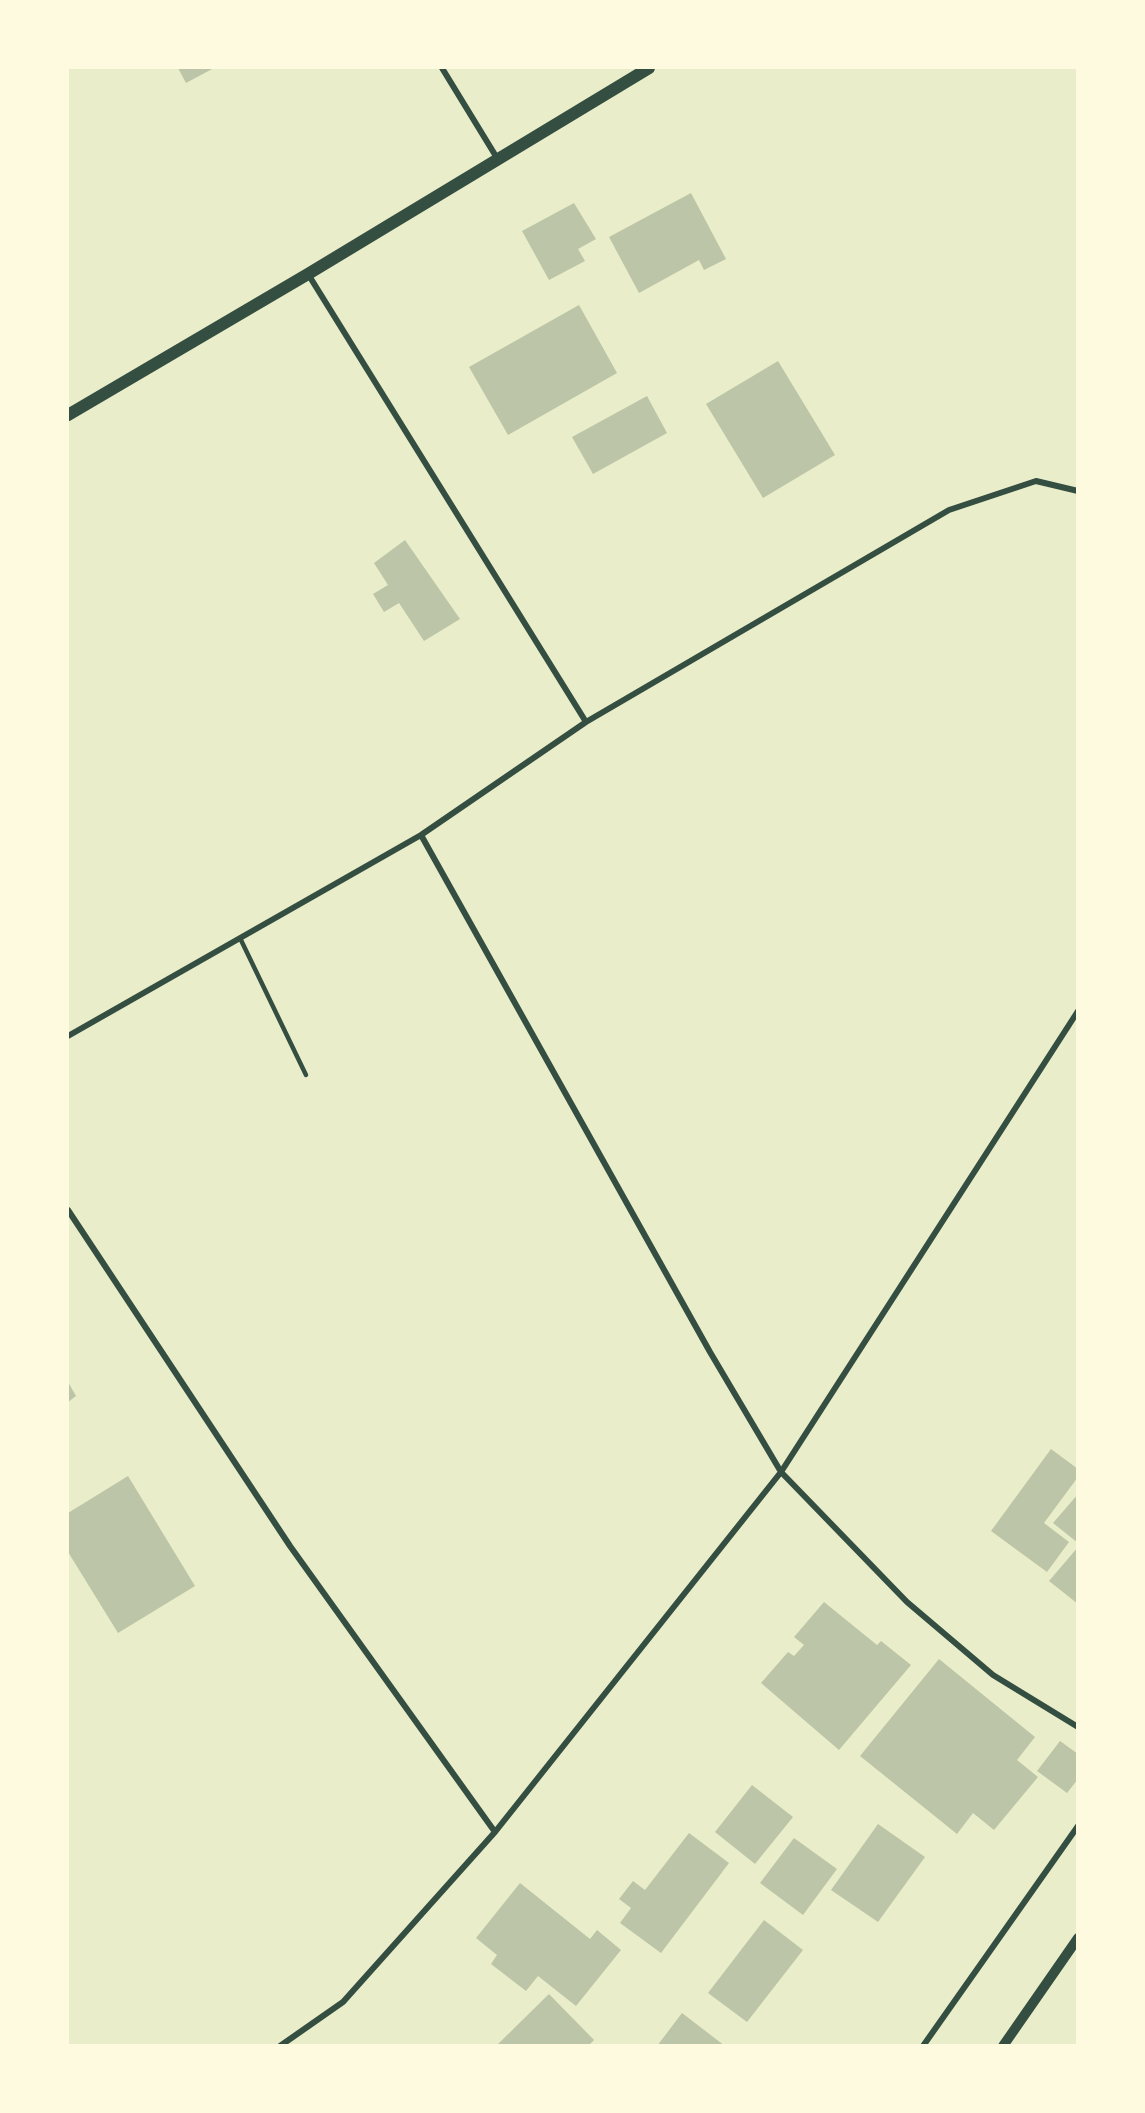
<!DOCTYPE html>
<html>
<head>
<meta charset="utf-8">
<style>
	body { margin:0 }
	#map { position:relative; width:1145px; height:2113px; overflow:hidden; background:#e9edc9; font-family:Cabin,sans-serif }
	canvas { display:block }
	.frame { position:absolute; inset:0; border:69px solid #fefae0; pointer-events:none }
</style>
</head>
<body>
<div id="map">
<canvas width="1145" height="2113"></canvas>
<div class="frame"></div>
</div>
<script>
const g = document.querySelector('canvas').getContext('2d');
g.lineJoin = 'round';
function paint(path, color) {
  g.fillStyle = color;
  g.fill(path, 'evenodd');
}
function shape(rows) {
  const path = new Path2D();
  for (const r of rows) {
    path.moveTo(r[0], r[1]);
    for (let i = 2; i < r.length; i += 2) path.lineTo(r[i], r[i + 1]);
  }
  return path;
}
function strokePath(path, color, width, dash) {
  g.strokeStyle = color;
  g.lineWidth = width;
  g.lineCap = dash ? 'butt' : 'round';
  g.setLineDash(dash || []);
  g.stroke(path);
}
const building = shape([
	[178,68,214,68,186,83],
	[691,193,726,259,704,270,699,260,639,293,609,237],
	[574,203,596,239,578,249,585,261,549,280,522,231],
	[579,305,617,373,508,435,469,367],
	[778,361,835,455,763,498,706,404],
	[647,396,667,433,593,474,572,437],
	[405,540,460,619,424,641,399,603,384,612,373,594,388,585,374,563],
	[68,1382,76,1396,68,1402],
	[1051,1449,1078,1469,1078,1477,1044,1523,1069,1542,1047,1572,991,1531],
	[128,1476,195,1586,118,1633,68,1552,68,1513],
	[1078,1494,1078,1543,1053,1523],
	[1078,1547,1078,1604,1049,1581],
	[824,1602,877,1645,881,1641,911,1665,839,1750,761,1683,788,1652,794,1656,804,1645,794,1637],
	[939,1659,1035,1737,1017,1760,1038,1777,994,1830,973,1813,957,1834,860,1756],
	[1060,1741,1078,1754,1078,1779,1067,1793,1037,1771],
	[752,1785,793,1817,755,1864,715,1832],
	[878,1824,925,1857,878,1922,831,1890],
	[689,1833,729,1863,661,1953,620,1923,631,1908,619,1899,633,1881,645,1890],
	[794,1838,837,1869,803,1915,760,1883],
	[520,1883,590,1939,597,1930,621,1950,576,2006,538,1976,526,1991,491,1964,497,1955,476,1938],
	[764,1920,803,1950,747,2022,708,1993],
	[549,1994,594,2040,588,2046,496,2046],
	[682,2013,725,2046,657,2046]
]);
const service = shape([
	[240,938,306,1075]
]);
const minor = shape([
	[442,68,497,158],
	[308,274,586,722],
	[421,835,710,1352,781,1472,907,1602,993,1675,1078,1727],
	[68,1036,421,835,586,722,949,510,1036,481,1078,491],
	[68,1210,290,1546,495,1832],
	[280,2046,343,2002,495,1832,781,1472,1078,1011],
	[923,2046,1078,1826]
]);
const tertiary = shape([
	[1003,2046,1078,1938]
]);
const secondary = shape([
	[68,415,308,274,649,68]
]);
paint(building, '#bcc5a7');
strokePath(service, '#344e41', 4.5);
strokePath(minor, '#344e41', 6);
strokePath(tertiary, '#344e41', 10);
strokePath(secondary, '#344e41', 12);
</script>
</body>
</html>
